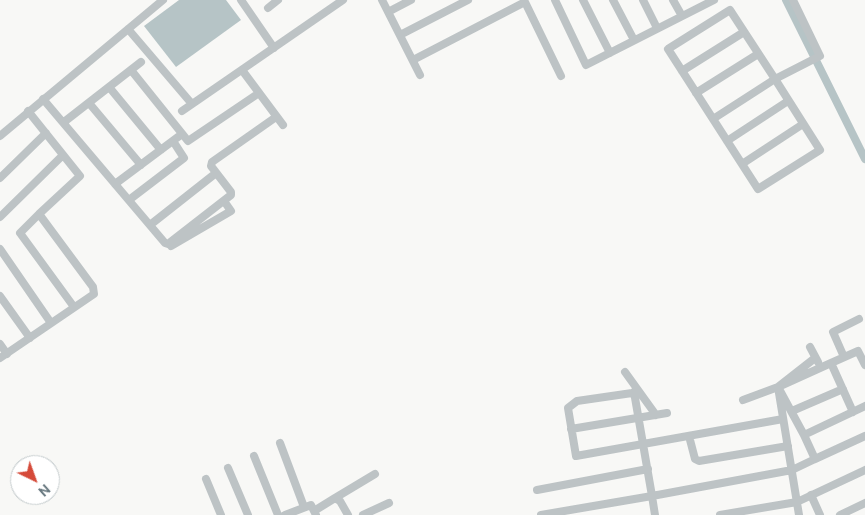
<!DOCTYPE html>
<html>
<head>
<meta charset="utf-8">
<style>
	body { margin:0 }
	#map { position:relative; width:865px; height:515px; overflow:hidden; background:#f8f8f6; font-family:Ubuntu,sans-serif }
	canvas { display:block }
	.north { position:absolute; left:10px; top:455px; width:50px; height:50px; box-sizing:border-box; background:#fff; border:1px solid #c2c9cb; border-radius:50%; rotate:138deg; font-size:14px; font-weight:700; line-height:20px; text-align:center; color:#66777e }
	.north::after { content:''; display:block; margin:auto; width:18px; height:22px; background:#d54a39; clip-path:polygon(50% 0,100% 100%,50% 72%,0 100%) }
</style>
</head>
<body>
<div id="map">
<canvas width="865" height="515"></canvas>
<div class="north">N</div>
</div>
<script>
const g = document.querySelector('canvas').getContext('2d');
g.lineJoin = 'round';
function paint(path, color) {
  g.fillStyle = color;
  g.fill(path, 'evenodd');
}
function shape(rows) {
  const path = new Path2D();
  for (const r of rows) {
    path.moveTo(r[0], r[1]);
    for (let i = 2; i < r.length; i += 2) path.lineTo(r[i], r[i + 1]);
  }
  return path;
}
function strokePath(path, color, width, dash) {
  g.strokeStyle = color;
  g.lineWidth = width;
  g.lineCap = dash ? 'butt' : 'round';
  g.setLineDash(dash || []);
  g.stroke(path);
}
const water = shape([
	[179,0,226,0,241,20,176,67,144,26]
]);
const canal = shape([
	[786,0,865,159]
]);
const minor = shape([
	[241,0,274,48],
	[382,0,420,75],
	[524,0,561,76],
	[555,0,586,65,714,0],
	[583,0,610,53],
	[613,0,634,40],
	[643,0,657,28],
	[673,0,682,16],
	[268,8,278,0],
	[388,12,411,0],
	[128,29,192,104],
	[400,35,468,0],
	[413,60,525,2],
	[131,70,188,141,259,93],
	[242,70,283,125],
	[682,71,744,32],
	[109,87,161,150],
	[696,93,758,54],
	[43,99,165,243,168,244,231,195,231,192,211,166,212,162,276,117],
	[89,103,141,165],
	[182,111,343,0],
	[713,119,775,79,820,150,758,189,668,49,730,10,775,79,820,56,793,0],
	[64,122,141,62],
	[0,136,163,0],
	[727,141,788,101],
	[742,164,803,124],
	[0,178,46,133],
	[115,184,182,134],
	[129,200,184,158,173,141],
	[39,214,20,233,74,307],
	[0,217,63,155],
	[150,225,216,173],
	[171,246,231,211,224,201],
	[0,249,51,323],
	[0,296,30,338],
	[0,344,7,354],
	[810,347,818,362],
	[844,357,833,332,859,319],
	[0,358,94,294,93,287,39,214,80,176,28,111],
	[625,372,656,415],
	[778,387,799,515],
	[634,392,652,496,792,470,815,459],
	[639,392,577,401,568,408,576,456,783,419],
	[743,400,778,387,815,358],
	[865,406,804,435,815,459,865,436],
	[792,411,843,389],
	[853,412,831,363,858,351,865,365],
	[571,429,667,413],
	[804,435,778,387,831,363],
	[689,436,695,459,699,461,788,446],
	[280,443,304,507],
	[254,456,278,515],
	[228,468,248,515],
	[206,479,221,515],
	[537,490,648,469],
	[811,495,820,515],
	[335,498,375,474],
	[314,511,335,498,340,501,348,515],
	[285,515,311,505,316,515],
	[363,515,389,503],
	[541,515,652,496,655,515],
	[720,515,797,502,865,470],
	[840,515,865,503]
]);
paint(water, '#b6c4c6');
strokePath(canal, '#b6c4c6', 8);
strokePath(minor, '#bdc3c5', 8);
</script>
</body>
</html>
